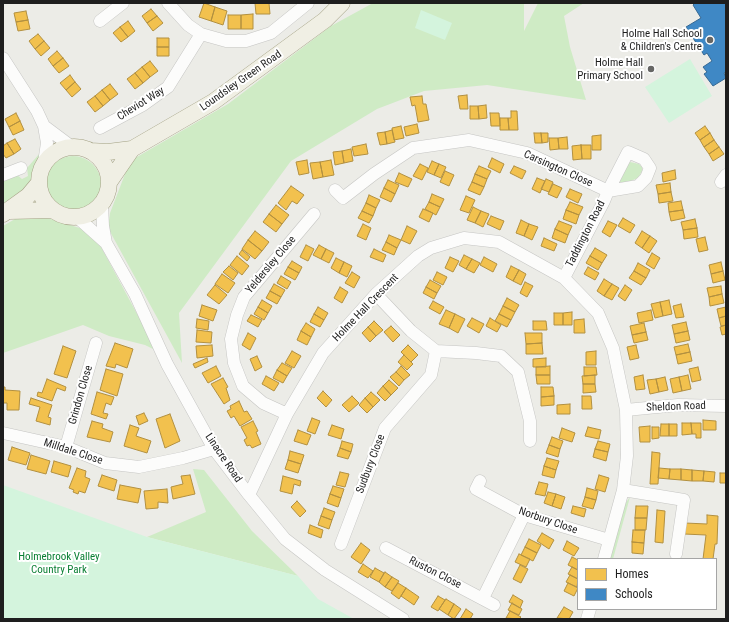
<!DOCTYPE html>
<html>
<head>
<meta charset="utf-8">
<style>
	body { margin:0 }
	#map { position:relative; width:729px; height:622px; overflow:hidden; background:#ecece7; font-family:"Roboto Condensed",sans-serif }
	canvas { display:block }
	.frame { position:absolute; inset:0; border:4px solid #1e1e1e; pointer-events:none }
	.legend { position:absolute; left:577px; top:558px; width:140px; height:52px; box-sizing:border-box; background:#fff; border:1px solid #a5a5a5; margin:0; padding:5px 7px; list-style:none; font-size:12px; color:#1e1e1e }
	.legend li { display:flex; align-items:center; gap:8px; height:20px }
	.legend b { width:20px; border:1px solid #a5a5a5 }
</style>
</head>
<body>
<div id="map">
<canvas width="729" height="622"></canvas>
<div class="frame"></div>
<ul class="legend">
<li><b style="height:11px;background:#f2c14e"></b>Homes</li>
<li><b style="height:11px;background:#3f88c5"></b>Schools</li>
</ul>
</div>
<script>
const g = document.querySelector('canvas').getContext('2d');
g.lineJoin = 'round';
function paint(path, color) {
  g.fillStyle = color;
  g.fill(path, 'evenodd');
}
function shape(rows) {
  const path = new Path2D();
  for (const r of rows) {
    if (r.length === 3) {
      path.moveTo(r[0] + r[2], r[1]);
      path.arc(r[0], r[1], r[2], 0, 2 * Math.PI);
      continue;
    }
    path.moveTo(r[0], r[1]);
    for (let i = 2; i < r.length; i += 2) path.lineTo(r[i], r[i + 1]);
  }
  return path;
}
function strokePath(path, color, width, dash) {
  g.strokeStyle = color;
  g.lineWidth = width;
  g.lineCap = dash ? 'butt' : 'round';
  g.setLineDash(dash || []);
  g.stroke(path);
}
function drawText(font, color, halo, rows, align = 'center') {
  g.font = font + ' "Roboto Condensed",sans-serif';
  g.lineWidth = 4;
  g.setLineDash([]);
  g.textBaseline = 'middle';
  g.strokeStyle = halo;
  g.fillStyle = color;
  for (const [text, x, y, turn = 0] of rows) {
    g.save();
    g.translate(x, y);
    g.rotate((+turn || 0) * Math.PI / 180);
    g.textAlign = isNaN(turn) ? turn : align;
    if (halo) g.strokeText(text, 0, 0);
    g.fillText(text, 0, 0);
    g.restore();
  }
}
const grass = shape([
	[373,3,524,3,524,31,538,3,584,3,564,16,570,47,586,100,487,85,424,91,377,109,291,161,179,313,182,363,108,228,110,213,130,161,228,104,331,26],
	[40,153,29,185,13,199,3,203,3,180,16,174,22,179,28,176,27,168],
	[73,184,28],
	[630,162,639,164,642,167,642,171,638,178,623,184,620,182,620,177],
	[29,216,44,217,83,229,100,245,157,351,145,345,109,336,83,325,3,353,3,226,15,219],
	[193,469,204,470,252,531,298,576,147,537,206,512],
	[630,497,613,559,609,559,624,505]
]);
const park = shape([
	[421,10,452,23,445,40,415,28],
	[690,59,712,96,669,123,645,87],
	[3,485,147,537,298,576,318,599,354,619,3,619]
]);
const homes = shape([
	[204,3,215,7,211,21,199,17,204,3],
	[255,3,269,3,270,14,256,14,255,3],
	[215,7,227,11,223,25,211,21,215,7],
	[151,9,157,16,147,23,142,16,151,9],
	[26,11,28,20,16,22,14,13,26,11],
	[253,14,253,29,241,29,241,15,253,14],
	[228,15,241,15,241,29,228,29,228,15],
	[157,16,163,23,153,31,147,23,157,16],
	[28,20,30,29,18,31,16,22,28,20],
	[128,21,135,31,128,37,120,27,128,21],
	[120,27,128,37,121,42,113,33,120,27],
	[38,34,44,41,35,49,29,41,38,34],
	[157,38,169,38,169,47,157,47,157,38],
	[44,41,50,48,41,56,35,49,44,41],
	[157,47,169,47,169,56,157,56,157,47],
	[57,51,63,58,53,66,48,59,57,51],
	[63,58,69,66,59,73,53,66,63,58],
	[150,61,158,71,150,77,142,67,150,61],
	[142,67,150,77,143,83,135,73,142,67],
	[135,73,143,83,135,89,127,79,135,73],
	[70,75,75,82,66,90,60,83,70,75],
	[75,82,81,89,72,97,66,90,75,82],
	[110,84,118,94,110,100,102,90,110,84],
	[102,90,110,100,103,106,95,96,102,90],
	[467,95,468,109,460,109,458,96,467,95],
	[95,96,103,106,95,112,87,102,95,96],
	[422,96,423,104,426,104,429,120,418,122,415,105,412,106,410,97,422,96],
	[486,105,487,118,479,119,478,106,486,105],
	[470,106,478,106,479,119,470,119,470,106],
	[511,111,517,111,518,130,509,130,508,118,511,118,511,111],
	[16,113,20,121,9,127,5,119,16,113],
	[490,113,499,113,500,126,491,126,490,113],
	[500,118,508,118,509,130,500,130,500,118],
	[20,121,24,130,13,135,9,127,20,121],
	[417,124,419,133,406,136,404,127,417,124],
	[401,126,404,138,394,140,392,128,401,126],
	[705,126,710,133,700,140,695,133,705,126],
	[392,130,395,142,387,144,385,132,392,130],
	[385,132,387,144,380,145,377,133,385,132],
	[534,133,541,133,542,143,535,143,534,133],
	[541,133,548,133,548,142,542,143,541,133],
	[710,133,714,140,704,147,700,140,710,133],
	[601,135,601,150,592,150,592,136,601,135],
	[567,137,568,149,559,149,558,138,567,137],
	[549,138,558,138,559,149,550,150,549,138],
	[15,139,21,149,14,154,7,143,15,139],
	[714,140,719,147,709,154,704,147,714,140],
	[7,143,14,154,6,158,3,154,3,146,7,143],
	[366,144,368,154,354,156,352,147,366,144],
	[581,145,582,159,573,160,572,146,581,145],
	[581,145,591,145,591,159,582,159,581,145],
	[719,147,724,154,713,161,709,154,719,147],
	[351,149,353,161,344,163,342,151,351,149],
	[342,151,344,163,335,165,333,152,342,151],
	[492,158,504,164,500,173,488,167,492,158],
	[307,160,309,173,299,175,296,162,307,160],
	[331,160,334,175,323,177,320,162,331,160],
	[432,161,439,164,434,175,427,172,432,161],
	[320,162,323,177,313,179,310,163,320,162],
	[420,164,428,168,422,180,413,176,420,164],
	[439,164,446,167,441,178,434,175,439,164],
	[479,166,491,171,487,179,475,174,479,166],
	[514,166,526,171,522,179,510,173,514,166],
	[675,170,676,179,663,182,662,173,675,170],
	[445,171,454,175,449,186,440,182,445,171],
	[399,173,412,179,408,187,395,182,399,173],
	[475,174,487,179,484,187,472,182,475,174],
	[537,178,545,181,540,193,532,189,537,178],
	[546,179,553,182,549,192,541,189,546,179],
	[388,180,399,185,395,194,384,188,388,180],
	[472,182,484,187,480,195,468,190,472,182],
	[670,183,671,192,658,194,656,185,670,183],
	[553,184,562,188,557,198,548,194,553,184],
	[291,186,304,195,297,204,292,201,286,210,278,203,291,186],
	[384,188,395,194,391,202,380,197,384,188],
	[570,189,582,194,578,203,566,197,570,189],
	[671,192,673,201,659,203,658,194,671,192],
	[432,194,444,199,440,207,429,202,432,194],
	[369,195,380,200,376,208,366,203,369,195],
	[466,196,475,200,469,213,460,210,466,196],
	[681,201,683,210,669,212,668,203,681,201],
	[429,202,440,207,436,215,425,209,429,202],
	[570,202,583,207,579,215,566,210,570,202],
	[366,203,376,208,373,216,362,211,366,203],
	[276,205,289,215,282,224,269,214,276,205],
	[473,207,481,211,475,223,467,220,473,207],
	[423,209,433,213,429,222,419,217,423,209],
	[566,210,579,215,576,224,563,219,566,210],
	[683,210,685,218,671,221,669,212,683,210],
	[362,211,373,216,369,223,358,218,362,211],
	[481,211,489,214,483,227,475,223,481,211],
	[269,214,282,224,276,232,263,222,269,214],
	[491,216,504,221,500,230,487,224,491,216],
	[623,218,635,225,630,233,618,226,623,218],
	[695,219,697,228,683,230,681,222,695,219],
	[521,220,529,224,524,236,516,233,521,220],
	[559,221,572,226,568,235,555,229,559,221],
	[608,221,617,225,610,237,602,232,608,221],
	[363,224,371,228,366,240,357,236,363,224],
	[529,224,538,227,532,240,524,236,529,224],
	[407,226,417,231,410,244,401,240,407,226],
	[697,228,698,237,684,239,683,230,697,228],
	[555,229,568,235,565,243,552,238,555,229],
	[255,231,269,242,262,251,248,240,255,231],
	[642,231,650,236,642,248,635,243,642,231],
	[389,235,401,240,397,248,386,242,389,235],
	[650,236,657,241,649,253,642,248,650,236],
	[705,237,708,250,699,252,696,239,705,237],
	[544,238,557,244,554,251,541,246,544,238],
	[248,240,262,251,255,259,242,249,248,240],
	[386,242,397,248,394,255,382,250,386,242],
	[306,245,314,249,308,261,300,257,306,245],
	[319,245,326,249,321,259,313,255,319,245],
	[595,248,607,255,602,263,590,256,595,248],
	[326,249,334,253,329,263,321,259,326,249],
	[374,249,386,255,383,262,370,257,374,249],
	[242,250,250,257,247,261,239,254,242,250],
	[652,253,660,258,654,269,646,264,652,253],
	[464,255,472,259,466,269,459,265,464,255],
	[237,256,249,266,242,275,230,265,237,256],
	[590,256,602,263,598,270,586,263,590,256],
	[450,257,459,261,453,272,445,268,450,257],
	[484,257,497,264,493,272,480,265,484,257],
	[336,258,344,262,339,273,331,268,336,258],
	[472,259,480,263,474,273,466,269,472,259],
	[292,261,302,267,299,273,288,267,292,261],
	[344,262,352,266,347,277,339,273,344,262],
	[721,262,723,271,711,274,709,265,721,262],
	[638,263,650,270,646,278,634,271,638,263],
	[229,266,238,273,233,280,223,272,229,266],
	[511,266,519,270,513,281,506,277,511,266],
	[288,267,299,273,295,280,284,274,288,267],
	[588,267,599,273,595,280,584,274,588,267],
	[519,270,526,274,521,285,513,281,519,270],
	[634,271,646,278,641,285,629,278,634,271],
	[723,271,725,280,713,283,711,274,723,271],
	[352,272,360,277,354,288,345,283,352,272],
	[437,272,447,277,443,285,433,280,437,272],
	[222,274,235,283,228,293,215,284,222,274],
	[281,276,291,282,287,289,277,283,281,276],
	[604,279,612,284,604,296,597,291,604,279],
	[430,280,441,286,437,293,426,287,430,280],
	[525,282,533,286,527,297,520,293,525,282],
	[274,284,285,290,281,297,270,291,274,284],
	[612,284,619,288,612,300,604,296,612,284],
	[215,285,227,295,219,304,207,295,215,285],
	[625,285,632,290,625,301,618,296,625,285],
	[721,286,722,294,709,297,707,288,721,286],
	[340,287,348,292,342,303,334,298,340,287],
	[426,287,437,293,434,299,423,293,426,287],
	[270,291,281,297,277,304,266,298,270,291],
	[722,294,724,303,710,306,709,297,722,294],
	[507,298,519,305,515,312,503,306,507,298],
	[262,300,272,306,268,313,258,307,262,300],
	[669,300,672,314,663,316,660,302,669,300],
	[433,301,444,307,440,314,429,308,433,301],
	[660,302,663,316,655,318,651,304,660,302],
	[681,304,684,317,676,318,673,306,681,304],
	[202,305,217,310,213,321,199,316,202,305],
	[503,306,515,312,511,320,499,314,503,306],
	[258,307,268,313,264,320,254,314,258,307],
	[318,307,328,313,324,320,314,314,318,307],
	[726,307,726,316,719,318,717,309,726,307],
	[446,310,455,314,449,328,439,324,446,310],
	[651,310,653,320,639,323,637,313,651,310],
	[572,312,572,325,563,325,563,313,572,312],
	[554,313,563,313,563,325,554,325,554,313],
	[314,314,324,320,320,327,310,322,314,314],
	[455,314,465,319,458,333,449,328,455,314],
	[499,314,511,320,507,327,495,321,499,314],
	[251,315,262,320,258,327,247,321,251,315],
	[726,316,726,325,721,326,719,318,726,316],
	[472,318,484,324,479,333,467,326,472,318],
	[490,318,501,325,497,332,486,326,490,318],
	[197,319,209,321,208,330,196,328,197,319],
	[584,319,585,333,574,333,574,320,584,319],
	[374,321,383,330,376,336,368,327,374,321],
	[533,321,546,321,547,330,533,330,533,321],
	[686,322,688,331,674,334,672,325,686,322],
	[306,323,315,329,311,337,301,331,306,323],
	[644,323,646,332,632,335,630,326,644,323],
	[726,325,726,334,722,335,720,327,726,325],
	[391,326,400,335,393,342,384,332,391,326],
	[368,327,376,336,370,342,362,333,368,327],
	[197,330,212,332,211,343,196,342,197,330],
	[301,331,311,337,307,345,297,340,301,331],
	[688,331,690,340,676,343,674,334,688,331],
	[646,332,648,340,634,343,632,335,646,332],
	[248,333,256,338,250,350,242,345,248,333],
	[525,333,542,333,542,343,526,344,525,333],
	[115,343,133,349,127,368,116,364,115,368,106,366,115,343],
	[542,343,543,354,526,354,526,344,542,343],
	[688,344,690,352,676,355,674,347,688,344],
	[212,345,213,356,197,358,196,346,212,345],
	[408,345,418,355,411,362,401,352,408,345],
	[636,345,639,358,630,360,627,347,636,345],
	[63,346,76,351,67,378,54,374,63,346],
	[292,351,301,356,294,368,285,363,292,351],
	[596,351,596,365,586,365,586,352,596,351],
	[690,352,692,361,678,364,676,355,690,352],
	[404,355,413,364,407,370,398,362,404,355],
	[257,356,262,367,255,371,250,359,257,356],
	[207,358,208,362,195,368,193,364,207,358],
	[546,358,546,367,533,367,533,359,546,358],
	[282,363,292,368,287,376,277,370,282,363],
	[216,366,221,376,208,383,202,373,216,366],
	[401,366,410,375,404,380,396,372,401,366],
	[550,366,550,375,536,375,536,367,550,366],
	[584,367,596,367,597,375,584,376,584,367],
	[698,367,701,380,692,382,689,369,698,367],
	[106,369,123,374,117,396,100,390,106,369],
	[277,370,287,376,283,383,273,378,277,370],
	[396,372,404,380,399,386,390,377,396,372],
	[536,375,550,375,550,384,537,384,536,375],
	[595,375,595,384,583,384,582,376,595,375],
	[643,375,645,389,636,390,634,377,643,375],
	[688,375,691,389,682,391,679,377,688,375],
	[266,376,279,383,274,391,262,384,266,376],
	[665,377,668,390,659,392,656,379,665,377],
	[679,377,682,391,673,393,670,379,679,377],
	[223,378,228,387,226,388,230,400,224,404,211,384,223,378],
	[47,379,66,387,65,391,57,388,52,401,37,396,38,392,42,393,47,379],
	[656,379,659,392,650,394,647,380,656,379],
	[389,380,398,388,391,395,383,386,389,380],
	[583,384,595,384,596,392,583,393,583,384],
	[383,386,391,395,385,401,377,393,383,386],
	[3,387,5,387,5,390,20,391,19,410,7,410,7,403,3,403,3,387],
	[541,387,553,387,554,396,541,397,541,387],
	[323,391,332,400,326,407,317,398,323,391],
	[97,392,114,397,111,405,106,403,103,413,108,414,106,419,91,414,97,392],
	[371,392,380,400,373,407,365,398,371,392],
	[352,396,359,403,349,412,342,405,352,396],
	[554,396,554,405,541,406,541,397,554,396],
	[582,396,591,396,592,409,582,409,582,396],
	[31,398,52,405,48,417,51,418,50,425,36,421,40,407,29,404,31,398],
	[365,398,373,407,367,413,359,405,365,398],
	[239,401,244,412,247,411,252,419,240,426,234,416,231,418,227,411,231,409,230,406,239,401],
	[570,404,570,414,557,414,557,405,570,404],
	[144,413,148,421,139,425,136,416,144,413],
	[170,414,180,441,165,448,156,419,170,414],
	[312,418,320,421,315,434,307,431,312,418],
	[703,420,716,421,716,430,703,430,703,420],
	[92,421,103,424,102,428,113,432,110,442,87,437,92,421],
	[253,421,258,431,256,432,261,444,252,448,250,445,247,446,244,440,247,438,241,427,253,421],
	[682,423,691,423,692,434,682,435,682,423],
	[691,423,701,423,701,438,696,438,696,434,692,434,691,423],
	[661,424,669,424,669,436,660,436,661,424],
	[669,424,677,424,677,436,669,436,669,424],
	[130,425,139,428,136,436,151,441,147,453,124,446,130,425],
	[332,425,344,429,341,439,328,435,332,425],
	[650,426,650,442,640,442,639,427,650,426],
	[588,427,601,430,599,439,585,436,588,427],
	[652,427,659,427,659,438,652,439,652,427],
	[562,428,575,433,572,442,559,438,562,428],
	[298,430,311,435,307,445,294,441,298,430],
	[552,437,563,441,560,449,549,445,552,437],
	[342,441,353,444,351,452,340,448,342,441],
	[598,441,610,444,608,452,595,449,598,441],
	[549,445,560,449,558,457,546,453,549,445],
	[12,447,30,453,26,465,8,460,12,447],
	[340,448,351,452,348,459,337,456,340,448],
	[595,449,608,452,606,461,593,457,595,449],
	[290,451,304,455,301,464,288,460,290,451],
	[652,452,660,453,658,484,650,484,652,452],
	[31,455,50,461,46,474,27,469,31,455],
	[547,458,559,461,556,470,544,466,547,458],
	[288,460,301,464,298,473,285,469,288,460],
	[54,461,71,466,68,477,51,472,54,461],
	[544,466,556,470,554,478,542,475,544,466],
	[77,468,86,471,85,477,90,479,85,493,79,491,78,494,73,492,74,490,69,488,77,468],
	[659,468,670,469,669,479,658,478,659,468],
	[670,469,681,469,681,480,669,479,670,469],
	[681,469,692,470,692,481,681,480,681,469],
	[692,470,704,471,703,481,692,481,692,470],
	[704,471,715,472,714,482,703,481,704,471],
	[340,472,349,474,345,487,336,485,340,472],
	[720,473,726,473,726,483,720,483,720,473],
	[102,475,117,480,114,491,98,486,102,475],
	[190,475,195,494,173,499,171,487,183,484,181,476,190,475],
	[599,475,609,478,605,492,595,489,599,475],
	[283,476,301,481,300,486,294,484,292,494,280,491,283,476],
	[539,482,548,484,545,496,535,494,539,482],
	[120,485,141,489,138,503,117,499,120,485],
	[333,486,344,489,341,498,330,494,333,486],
	[587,488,598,491,596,500,585,497,587,488],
	[167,489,168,503,158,502,158,508,146,509,144,491,167,489],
	[548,492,556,494,552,506,544,503,548,492],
	[330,494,341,498,338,507,327,503,330,494],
	[556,494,565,497,561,509,552,506,556,494],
	[585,497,596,500,593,509,582,506,585,497],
	[297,501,306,511,300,517,291,507,297,501],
	[573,506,586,509,584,517,571,513,573,506],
	[636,506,648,506,647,518,635,518,636,506],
	[324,508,335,512,332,520,321,516,324,508],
	[657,510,665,511,663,543,655,542,657,510],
	[707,515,718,516,717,544,715,544,713,559,703,559,706,535,684,534,685,523,707,524,707,515],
	[321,516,332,520,329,529,318,525,321,516],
	[635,518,647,518,646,530,635,530,635,518],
	[310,525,323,530,321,538,308,533,310,525],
	[633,530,645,530,644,543,632,542,633,530],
	[542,533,554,540,549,549,537,541,542,533],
	[529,539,541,545,537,553,525,547,529,539],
	[567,541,579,548,574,556,563,550,567,541],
	[632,542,644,543,643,554,632,553,632,542],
	[361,543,370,550,361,564,351,557,361,543],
	[525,547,537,553,533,561,521,555,525,547],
	[519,554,530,559,526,567,515,562,519,554],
	[572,557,578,560,578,570,568,565,572,557],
	[363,564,373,571,368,578,358,572,363,564],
	[520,565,528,569,521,583,513,579,520,565],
	[572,567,578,570,578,579,568,574,572,567],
	[375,568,384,573,379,582,370,577,375,568],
	[385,572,392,577,385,587,379,582,385,572],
	[570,575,578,579,577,587,566,582,570,575],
	[392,577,399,581,392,591,385,587,392,577],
	[398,583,406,588,399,599,391,593,398,583],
	[568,583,578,588,574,596,564,591,568,583],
	[406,588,419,597,414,605,401,596,406,588],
	[513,595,523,601,520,608,509,602,513,595],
	[438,596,445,600,438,611,431,607,438,596],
	[446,599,454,604,448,615,439,609,446,599],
	[512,603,522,609,519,615,508,610,512,603],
	[454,604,461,609,454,619,448,615,454,604],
	[564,607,573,612,569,619,557,618,564,607],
	[466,609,473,614,470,619,460,619,466,609],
	[510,611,521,617,519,619,506,618,510,611]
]);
const schools = shape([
	[695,3,726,3,726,72,724,73,726,78,713,86,704,74,707,72,703,67,712,61,707,53,704,55,686,27,701,18,693,5,695,3]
]);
const minor = shape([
	[168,3,188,25,201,34,226,41,246,41,271,33,308,3],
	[100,21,123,3],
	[3,58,37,111,44,126,47,143,44,163],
	[44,126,72,147],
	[100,128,143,105,168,87,201,34],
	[3,175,21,168],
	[721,182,726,175],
	[335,190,343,198,374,174,413,148,469,140,527,153,608,191,638,186,646,178,650,168,644,159,628,152,608,191,604,201,564,278],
	[102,205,103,226,106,243],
	[78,218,106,243,135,294,167,364,214,449,249,495,285,539,325,570,403,619],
	[376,294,411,331,436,351,476,353,501,356,518,372,530,421,530,441],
	[626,410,678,405,726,406],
	[287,414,263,403,243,386,234,363,231,339,237,315,244,297,314,214],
	[3,433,66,447,105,463,139,467,183,458,214,449],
	[66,447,96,343],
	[480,481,476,489,524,515,609,540],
	[623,490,684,500,676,554],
	[249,495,287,414,323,353,376,294,418,256,431,248,464,238,499,242,564,278,598,313,613,348,626,410,627,456,623,490,604,559],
	[341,544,385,428,431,375,436,351],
	[386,548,494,605],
	[483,598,524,515],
	[587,619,590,609]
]);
const major = shape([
	[74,182,35],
	[90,151,108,152,132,149,213,102,325,20,342,3],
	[110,181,132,149],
	[9,211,52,210],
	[3,214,28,196,38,184]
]);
const markers = [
	[710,40,4,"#666664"],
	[651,69,4,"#666664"]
];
const poiNames = [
	["Holme Hall School",702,34],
	["& Children's Centre",702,47],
	["Holme Hall",643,63],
	["Primary School",643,76]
];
const streetNames = [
	["Loundsley Green Road",241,81,-35],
	["Cheviot Way",141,104,-32],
	["Carsington Close",558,169,24],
	["Taddington Road",586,234,-63],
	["Yeldersley Close",271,265,-50],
	["Holme Hall Crescent",366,308,-46],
	["Grindon Close",81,395,-74],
	["Sheldon Road",676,407,-2],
	["Milldale Close",73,452,18],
	["Linacre Road",223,458,56],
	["Sudbury Close",371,464,-69],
	["Norbury Close",548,521,19],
	["Ruston Close",435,573,27]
];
const parkNames = [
	["Holmebrook Valley",59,557],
	["Country Park",59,570]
];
paint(grass, '#cfebc5');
paint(park, '#d4f4dd');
paint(homes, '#f2c14e');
strokePath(homes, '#b29040', 1);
paint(schools, '#3f88c5');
strokePath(schools, '#356893', 1);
strokePath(minor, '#c5c5c3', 13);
strokePath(major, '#a3a183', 17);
strokePath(minor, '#fcfcfb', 12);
strokePath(major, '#f0efe4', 16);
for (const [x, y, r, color] of markers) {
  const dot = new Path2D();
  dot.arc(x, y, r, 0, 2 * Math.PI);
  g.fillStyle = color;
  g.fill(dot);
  strokePath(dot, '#fff', 1.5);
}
drawText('11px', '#1e1e1e', '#fff', poiNames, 'right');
drawText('11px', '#1e1e1e', '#fff', streetNames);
drawText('11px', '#0a7f33', '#fff', parkNames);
</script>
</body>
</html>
